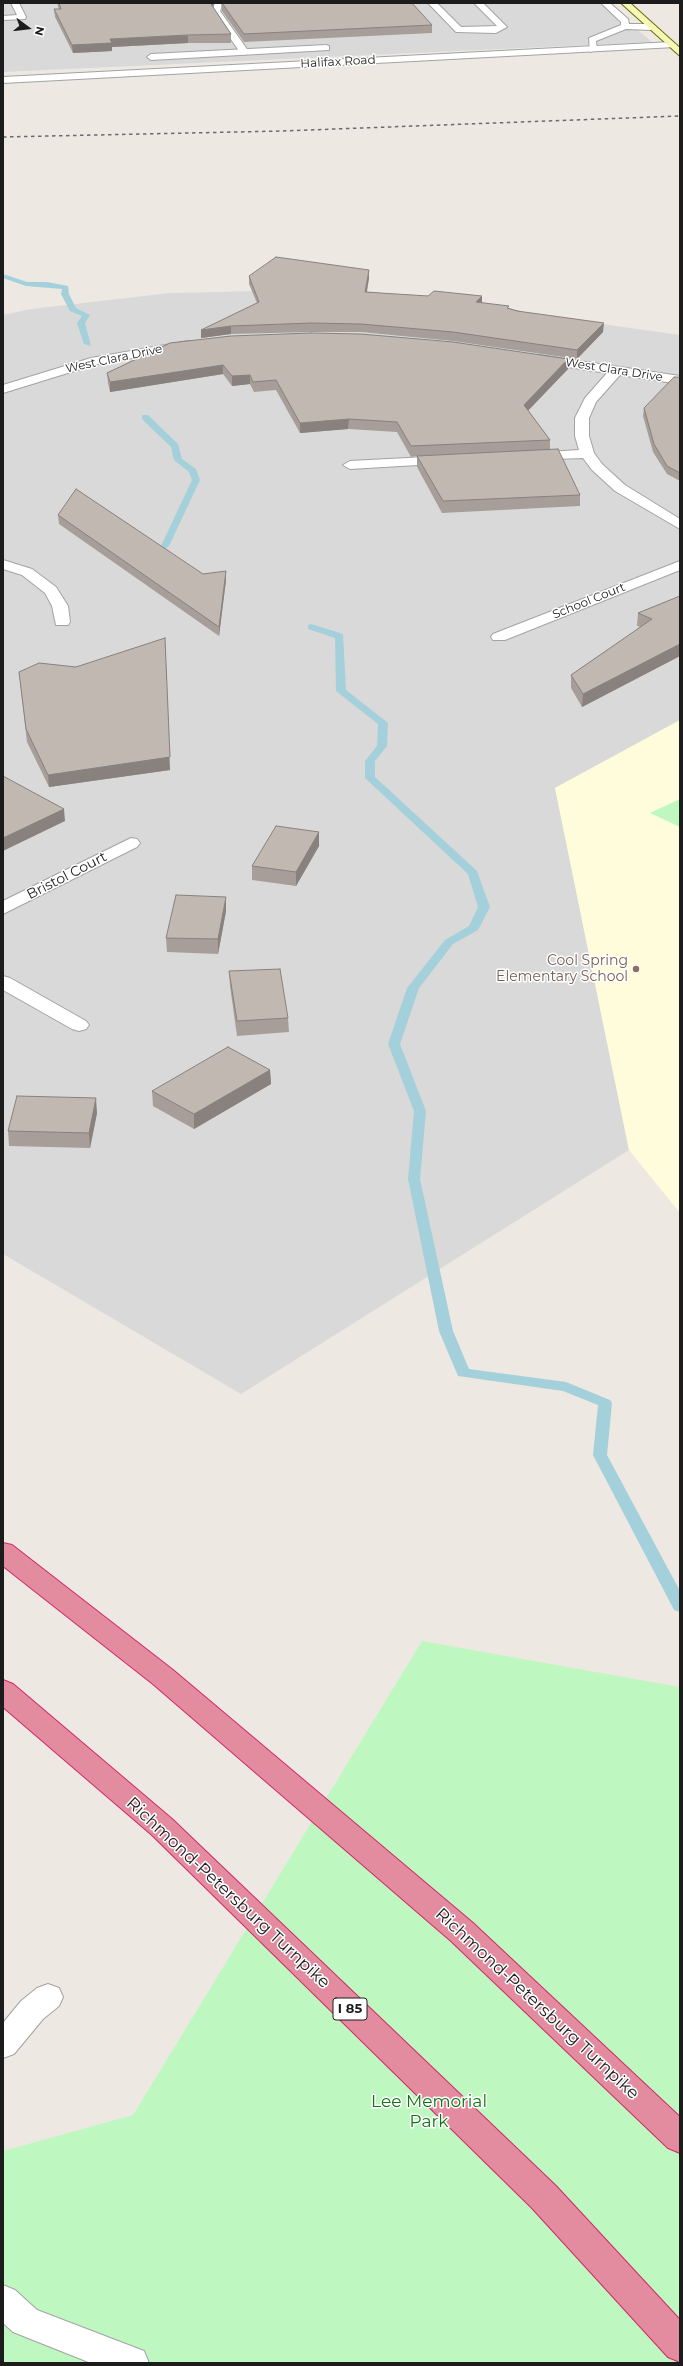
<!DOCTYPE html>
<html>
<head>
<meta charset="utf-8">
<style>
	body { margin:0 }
	#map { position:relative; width:683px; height:2366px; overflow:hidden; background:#ede9e2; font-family:Montserrat,sans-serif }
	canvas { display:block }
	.frame { position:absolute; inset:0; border:4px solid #1c1c1c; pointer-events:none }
	.north { position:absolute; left:8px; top:8px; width:40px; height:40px; -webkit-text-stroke:3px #fff; paint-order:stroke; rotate:105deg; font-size:11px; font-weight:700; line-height:16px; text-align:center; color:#1c1c1c }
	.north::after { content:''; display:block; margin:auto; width:14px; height:18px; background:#1c1c1c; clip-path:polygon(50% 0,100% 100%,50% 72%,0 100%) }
</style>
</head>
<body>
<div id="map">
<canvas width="683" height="2366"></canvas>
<div class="frame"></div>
<div class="north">N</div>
</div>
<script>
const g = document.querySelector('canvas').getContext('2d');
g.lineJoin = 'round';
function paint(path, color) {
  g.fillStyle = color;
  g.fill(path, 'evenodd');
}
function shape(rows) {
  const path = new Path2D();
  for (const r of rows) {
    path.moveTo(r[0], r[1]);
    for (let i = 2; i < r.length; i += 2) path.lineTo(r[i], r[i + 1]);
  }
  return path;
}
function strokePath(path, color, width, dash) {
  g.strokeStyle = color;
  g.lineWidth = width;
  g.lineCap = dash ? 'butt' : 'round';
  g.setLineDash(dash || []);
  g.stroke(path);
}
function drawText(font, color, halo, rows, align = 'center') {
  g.font = font + ' Montserrat,sans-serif';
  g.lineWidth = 3;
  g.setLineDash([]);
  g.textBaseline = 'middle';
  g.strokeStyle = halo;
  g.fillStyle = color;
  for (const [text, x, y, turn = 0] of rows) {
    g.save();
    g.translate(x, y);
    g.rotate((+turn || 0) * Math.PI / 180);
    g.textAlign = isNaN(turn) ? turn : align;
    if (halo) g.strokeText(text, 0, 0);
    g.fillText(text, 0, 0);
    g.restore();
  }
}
const residential = shape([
	[3,3,606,3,652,42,3,72],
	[354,289,680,335,680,720,555,788,629,1150,241,1394,3,1254,3,315,31,309,170,293]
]);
const education = shape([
	[680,720,680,1213,629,1150,555,788]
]);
const park = shape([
	[680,799,680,827,650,813],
	[422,1641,680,1687,680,2363,3,2363,3,2151,133,2115]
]);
const stream = shape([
	[3,274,27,282,47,282,68,286,69,294,76,308,90,315,85,323,91,346,84,344,77,323,82,316,70,311,61,294,62,289,26,286,3,278,3,274],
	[142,415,148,415,178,444,182,459,196,469,200,480,169,546,165,549,161,546,192,480,189,472,174,460,171,447,142,419,142,415],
	[311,624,343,634,346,690,388,723,387,746,375,761,375,777,477,871,490,907,478,930,453,944,419,988,400,1044,426,1111,420,1179,453,1331,469,1369,566,1382,610,1400,612,1403,607,1455,680,1591,680,1612,674,1610,672,1606,593,1455,598,1405,563,1391,458,1376,439,1331,408,1179,414,1111,388,1044,407,988,445,940,469,926,478,907,468,874,365,778,365,761,377,746,378,724,336,691,335,638,308,629,308,625,311,624]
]);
const service = shape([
	[11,3,19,3,26,17,25,19,3,20,3,16,17,15,11,3],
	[428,3,437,3,461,27,497,26,474,3,483,3,507,27,496,33,456,32,428,3],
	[601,3,610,3,628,19,629,24,652,24,656,27,652,30,626,29,596,41,597,50,590,52,589,38,621,25,621,22,601,3],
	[326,45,329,46,329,50,151,60,147,57,151,54,326,45],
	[48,1984,59,1988,63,1997,59,2006,43,2019,14,2054,3,2058,3,2023,21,2001,37,1988,48,1984],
	[3,2285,15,2290,37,2310,144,2351,149,2363,91,2363,13,2332,3,2323,3,2285]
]);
const minor = shape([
	[215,3,223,3,220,11,249,52,247,54,241,54,212,11,215,3],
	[188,341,192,342,194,345,192,348,97,364,3,393,3,385,91,358,188,341],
	[539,355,680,376,680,384,620,375,596,402,589,418,589,436,594,453,602,464,625,485,680,519,680,529,615,491,592,470,583,458,526,460,524,457,526,454,531,453,579,450,575,436,575,418,585,398,607,373,535,362,533,359,535,356,539,355],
	[446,456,451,457,453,460,451,463,350,469,343,465,350,461,446,456],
	[3,560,32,569,56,587,68,606,70,622,68,625,56,625,52,606,45,593,22,575,3,569,3,560],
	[680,561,680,570,505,640,493,640,491,637,493,634,680,561],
	[131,838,137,839,140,843,137,847,3,914,3,901,131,838],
	[3,976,10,978,86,1021,89,1025,86,1029,79,1031,72,1029,3,990,3,976]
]);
const tertiary = shape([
	[672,42,677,45,675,47,3,83,3,77,672,42]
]);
const secondary = shape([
	[621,3,630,3,680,48,680,56,621,3]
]);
const motorway = shape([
	[3,1543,12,1545,173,1670,473,1923,680,2117,680,2153,668,2148,451,1941,153,1684,3,1566,3,1543],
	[3,1680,13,1684,172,1819,556,2186,680,2320,680,2362,668,2357,532,2208,152,1835,3,1707,3,1680]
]);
const rail = shape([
	[3,137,282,131,680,116]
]);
const wall = shape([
	[57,3,214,3,213,7,231,34,231,43,188,43,112,47,112,51,73,53,55,17,54,9,59,9],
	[221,3,432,25,432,33,244,42,222,11],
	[249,276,369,278,367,292,482,303,509,306,508,308,603,332,577,359,453,341,361,332,311,332,231,334,201,338,257,303,249,284],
	[170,343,568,359,568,369,528,410,550,440,550,450,580,495,580,506,442,513,417,467,417,456,411,457,397,432,348,429,300,433,276,390,254,392,250,384,232,386,223,374,110,392,108,383,107,373],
	[680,377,680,481,667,474,653,452,643,416,644,408],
	[58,515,203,574,226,580,219,636,59,524],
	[680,596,680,656,582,707,571,688,571,675,641,627,637,626,638,613],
	[19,672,170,770,49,787,27,742],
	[319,832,319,846,296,886,252,880,252,866],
	[226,911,218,954,167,952,166,938],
	[229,971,288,1018,289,1032,237,1036,230,986],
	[270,1070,271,1084,194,1129,153,1106,152,1091],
	[97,1113,90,1148,9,1146,8,1131]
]);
const shadedWall = shape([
	[211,3,214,3,211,12],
	[188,35,188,43,112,47,112,51,73,53,72,45,110,39],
	[369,270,369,278,365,300,365,292],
	[482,296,482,304,476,302],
	[604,323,603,332,577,359,577,350],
	[231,326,231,334,201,338,201,330],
	[568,359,568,369,524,415,524,405],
	[223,365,223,374,110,392,110,382],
	[250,375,250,384,232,386,232,376],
	[349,419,348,429,300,433,300,423],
	[226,571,226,580,219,636,219,627],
	[165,638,170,770,49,787,48,775],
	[680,644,680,656,582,707,583,694],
	[64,809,65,821,3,851,3,838],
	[319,832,319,846,296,886,296,872],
	[226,897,226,911,218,954,218,939],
	[270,1070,271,1084,194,1129,194,1114],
	[96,1098,97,1113,90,1148,89,1133]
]);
const building = shape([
	[59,3,211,3,211,4,231,34,188,35,110,39,112,43,72,45,54,9,61,9,59,3],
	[222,3,412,3,432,25,244,34,222,3],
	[276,257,369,270,365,292,428,296,434,291,482,296,476,302,509,306,507,308,517,311,604,323,577,350,453,332,361,324,311,323,231,326,201,330,259,302,249,276,276,257],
	[311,333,361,334,453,342,568,359,524,405,550,440,411,446,397,422,349,419,300,423,276,380,253,382,250,375,232,376,223,365,110,382,107,373,170,343,231,336,311,333],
	[674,377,680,377,680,473,667,466,654,444,644,408,674,377],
	[558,449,580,495,443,501,417,456,558,449],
	[76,489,203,574,226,571,219,627,58,515,76,489],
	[680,596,680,644,583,694,571,675,652,619,638,613,680,596],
	[165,638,170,757,48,775,26,729,19,672,39,663,76,667,165,638],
	[3,776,64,809,3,838,3,776],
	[276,826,319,832,296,872,252,866,276,826],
	[176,895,226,897,218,939,166,938,176,895],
	[280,969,288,1018,237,1021,229,971,280,969],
	[228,1047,270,1070,194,1114,152,1091,228,1047],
	[17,1096,96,1098,89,1133,8,1131,17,1096]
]);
const markers = [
	[636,969,4,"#8d6e63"]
];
const farStreetnames = [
	["Halifax Road",338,62,-3],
	["West Clara Drive",114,359,-12],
	["West Clara Drive",614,370,9],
	["School Court",589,601,-22]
];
const shields = [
	[350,2009,34]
];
const shieldNames = [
	["I 85",350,2009]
];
const streetNames = [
	["Bristol Court",67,876,-27]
];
const educationNames = [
	["Cool Spring",628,961],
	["Elementary School",628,977]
];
const nearStreetnames = [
	["Richmond-Petersburg Turnpike",228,1893,43],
	["Richmond-Petersburg Turnpike",537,2004,43]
];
const nearParknames = [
	["Lee Memorial",429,2102],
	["Park",429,2122]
];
paint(residential, '#dad9d9');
paint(education, '#fefcda');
paint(park, '#bff7c1');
paint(stream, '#a3d0da');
strokePath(service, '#a3a3a3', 2);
strokePath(minor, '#a3a3a3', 2);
strokePath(tertiary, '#a3a3a3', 2);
strokePath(secondary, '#676e08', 2);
strokePath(motorway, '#d1296a', 2);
paint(service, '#fff');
paint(minor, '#fff');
paint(tertiary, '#fff');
paint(secondary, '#f6f7b6');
paint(motorway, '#e38b9f');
strokePath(rail, '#6a6a6a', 1.5, [3.5, 3.5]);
paint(wall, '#a79e99');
paint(shadedWall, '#88817d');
paint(building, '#c2b8b2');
strokePath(building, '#88817d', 1);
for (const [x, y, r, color] of markers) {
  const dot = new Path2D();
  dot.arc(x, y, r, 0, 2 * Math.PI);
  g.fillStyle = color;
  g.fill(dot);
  strokePath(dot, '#fff', 1.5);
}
drawText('12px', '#1c1c1c', '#fff', farStreetnames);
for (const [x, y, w] of shields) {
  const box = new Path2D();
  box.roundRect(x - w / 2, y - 11, w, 22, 3);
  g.fillStyle = '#fff';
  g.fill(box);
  strokePath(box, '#1c1c1c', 1);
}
drawText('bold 13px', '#1c1c1c', null, shieldNames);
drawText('14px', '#1c1c1c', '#fff', streetNames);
drawText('14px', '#785e54', '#fff', educationNames, 'right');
drawText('17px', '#1c1c1c', '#fff', nearStreetnames);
drawText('17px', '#0f7513', '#fff', nearParknames);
</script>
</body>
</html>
